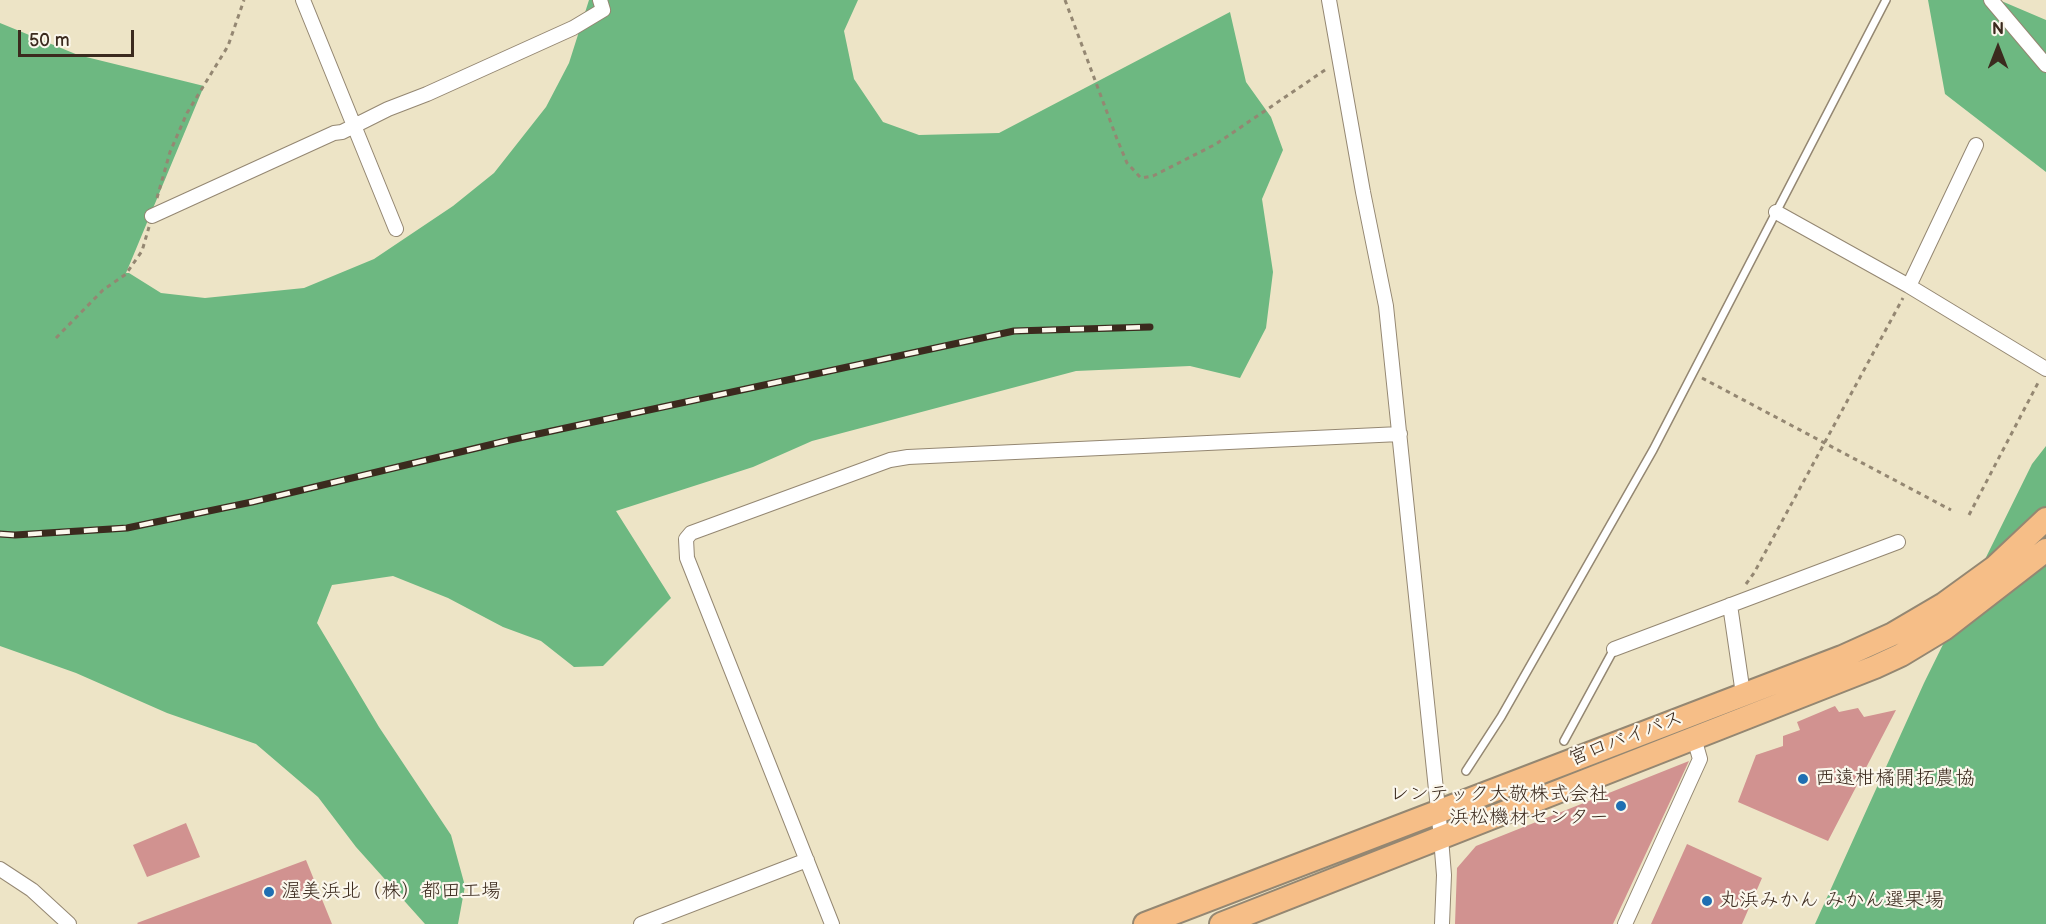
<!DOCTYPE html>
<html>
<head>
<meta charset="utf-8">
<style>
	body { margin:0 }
	#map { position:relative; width:2046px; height:924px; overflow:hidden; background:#ede4c6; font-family:"Balsamiq Sans",sans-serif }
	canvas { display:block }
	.north { position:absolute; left:1968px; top:18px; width:60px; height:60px; -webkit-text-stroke:4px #fbf7ec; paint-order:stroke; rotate:0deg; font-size:16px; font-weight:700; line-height:24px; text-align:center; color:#3b2a1e }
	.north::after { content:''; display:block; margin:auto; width:21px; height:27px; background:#3b2a1e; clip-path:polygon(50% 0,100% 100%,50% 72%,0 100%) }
	.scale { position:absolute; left:18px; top:30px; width:116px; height:27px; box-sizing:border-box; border:3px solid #3b2a1e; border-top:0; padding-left:8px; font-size:18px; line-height:21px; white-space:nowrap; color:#3b2a1e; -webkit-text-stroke:4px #fbf7ec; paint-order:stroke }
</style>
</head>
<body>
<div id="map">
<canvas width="2046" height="924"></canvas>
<div class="north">N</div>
<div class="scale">50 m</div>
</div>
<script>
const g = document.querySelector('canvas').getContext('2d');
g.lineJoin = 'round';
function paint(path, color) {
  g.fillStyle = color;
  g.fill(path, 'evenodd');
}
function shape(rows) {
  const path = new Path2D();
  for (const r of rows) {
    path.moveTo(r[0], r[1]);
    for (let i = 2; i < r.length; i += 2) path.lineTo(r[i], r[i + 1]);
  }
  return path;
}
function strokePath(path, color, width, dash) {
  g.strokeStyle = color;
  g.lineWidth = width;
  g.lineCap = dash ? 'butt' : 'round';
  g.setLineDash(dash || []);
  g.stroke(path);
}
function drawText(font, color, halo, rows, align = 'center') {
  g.font = font + ' "Balsamiq Sans","Klee One",sans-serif';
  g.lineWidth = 4.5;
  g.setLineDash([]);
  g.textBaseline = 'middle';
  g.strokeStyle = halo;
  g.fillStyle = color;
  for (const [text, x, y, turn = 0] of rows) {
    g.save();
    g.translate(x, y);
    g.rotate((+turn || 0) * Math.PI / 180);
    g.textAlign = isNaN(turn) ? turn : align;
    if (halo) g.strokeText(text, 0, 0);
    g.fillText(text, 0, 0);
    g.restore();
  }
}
const forest = shape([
	[589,0,858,0,844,31,854,79,883,122,919,135,999,133,1230,12,1246,82,1271,117,1283,150,1262,199,1273,272,1266,328,1240,378,1190,366,1076,371,812,441,753,467,616,511,671,598,603,666,574,667,541,641,503,627,448,598,393,576,332,585,317,623,379,727,451,835,465,886,458,924,425,924,356,847,318,797,256,744,167,713,76,673,0,646,0,23,78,55,204,86,126,273,129,273,161,293,205,298,304,288,374,259,453,206,494,173,546,107,569,63],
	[1928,0,1999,0,2046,20,2046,172,1945,94],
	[2046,446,2046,924,1815,924,1924,683,2032,464]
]);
const building = shape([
	[1835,706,1839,712,1858,708,1864,717,1896,710,1828,841,1738,802,1756,755,1783,746,1783,736,1800,730,1797,722],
	[1689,761,1613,924,1455,924,1457,868,1476,846],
	[186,823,200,857,147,877,133,845],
	[1687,844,1762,878,1742,924,1651,924],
	[306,860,332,924,138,924,137,923]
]);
const path = shape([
	[1065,0,1117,139,1127,163,1141,178,1153,176,1216,144,1328,68],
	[157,198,170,152,187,113,228,46,244,0],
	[56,338,103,290,126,274,142,251,149,227],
	[1702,378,1951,510],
	[1969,515,2039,381],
	[1746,584,1754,573,1903,298]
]);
const service = shape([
	[1564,741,1614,649],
	[1466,771,1501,717,1653,450,1886,0]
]);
const minor = shape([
	[303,0,396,229],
	[1329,0,1363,192,1386,306,1441,838,1444,875,1442,924],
	[1991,0,2046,65],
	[1776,212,1909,286,2046,369],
	[152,216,334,133,342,132,388,109,427,94,573,28,603,10,600,0],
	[1909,286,1976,145],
	[1730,605,1743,694],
	[1614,649,1898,542],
	[0,869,32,890,69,924],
	[641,924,807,860],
	[832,924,687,558,686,539,691,533,890,460,908,457,1400,434],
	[1625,924,1700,759,1694,738]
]);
const trunk = shape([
	[1145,924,1842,657,1893,634,1944,604,1995,567,2046,519],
	[1221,924,1875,667,1901,655,1944,629,2046,550]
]);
const rail = shape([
	[0,534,15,535,127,528,252,502,510,440,1014,331,1150,327]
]);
const markers = [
	[1803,779,6,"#1f6fb2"],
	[1621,806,6,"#1f6fb2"],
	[269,892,6,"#1f6fb2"],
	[1707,901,6,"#1f6fb2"]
];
const streetNames = [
	["宮口バイパス",1626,739,-21]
];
const poiNames = [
	["西遠柑橘開拓農協",1815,779],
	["レンテック大敬株式会社",1609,795,"right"],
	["浜松機材センター",1609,818,"right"],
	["渥美浜北（株）都田工場",281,892],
	["丸浜みかん みかん選果場",1719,901]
];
paint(forest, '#6db881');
paint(building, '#d19290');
strokePath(service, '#948772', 10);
strokePath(minor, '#948772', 16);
strokePath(trunk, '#948772', 26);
strokePath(path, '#948772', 3, [4.5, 4.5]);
strokePath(service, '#fff', 7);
strokePath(minor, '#fff', 14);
strokePath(trunk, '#f6be87', 22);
strokePath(rail, '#3b2a1e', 7);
strokePath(rail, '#fbf7ec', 4.5, [14]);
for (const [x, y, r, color] of markers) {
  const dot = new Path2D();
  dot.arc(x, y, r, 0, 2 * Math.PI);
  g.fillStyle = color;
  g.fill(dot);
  strokePath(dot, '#fbf7ec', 2);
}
drawText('20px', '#3b2a1e', '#fbf7ec', streetNames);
drawText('20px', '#3b2a1e', '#fbf7ec', poiNames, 'left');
</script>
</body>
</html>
